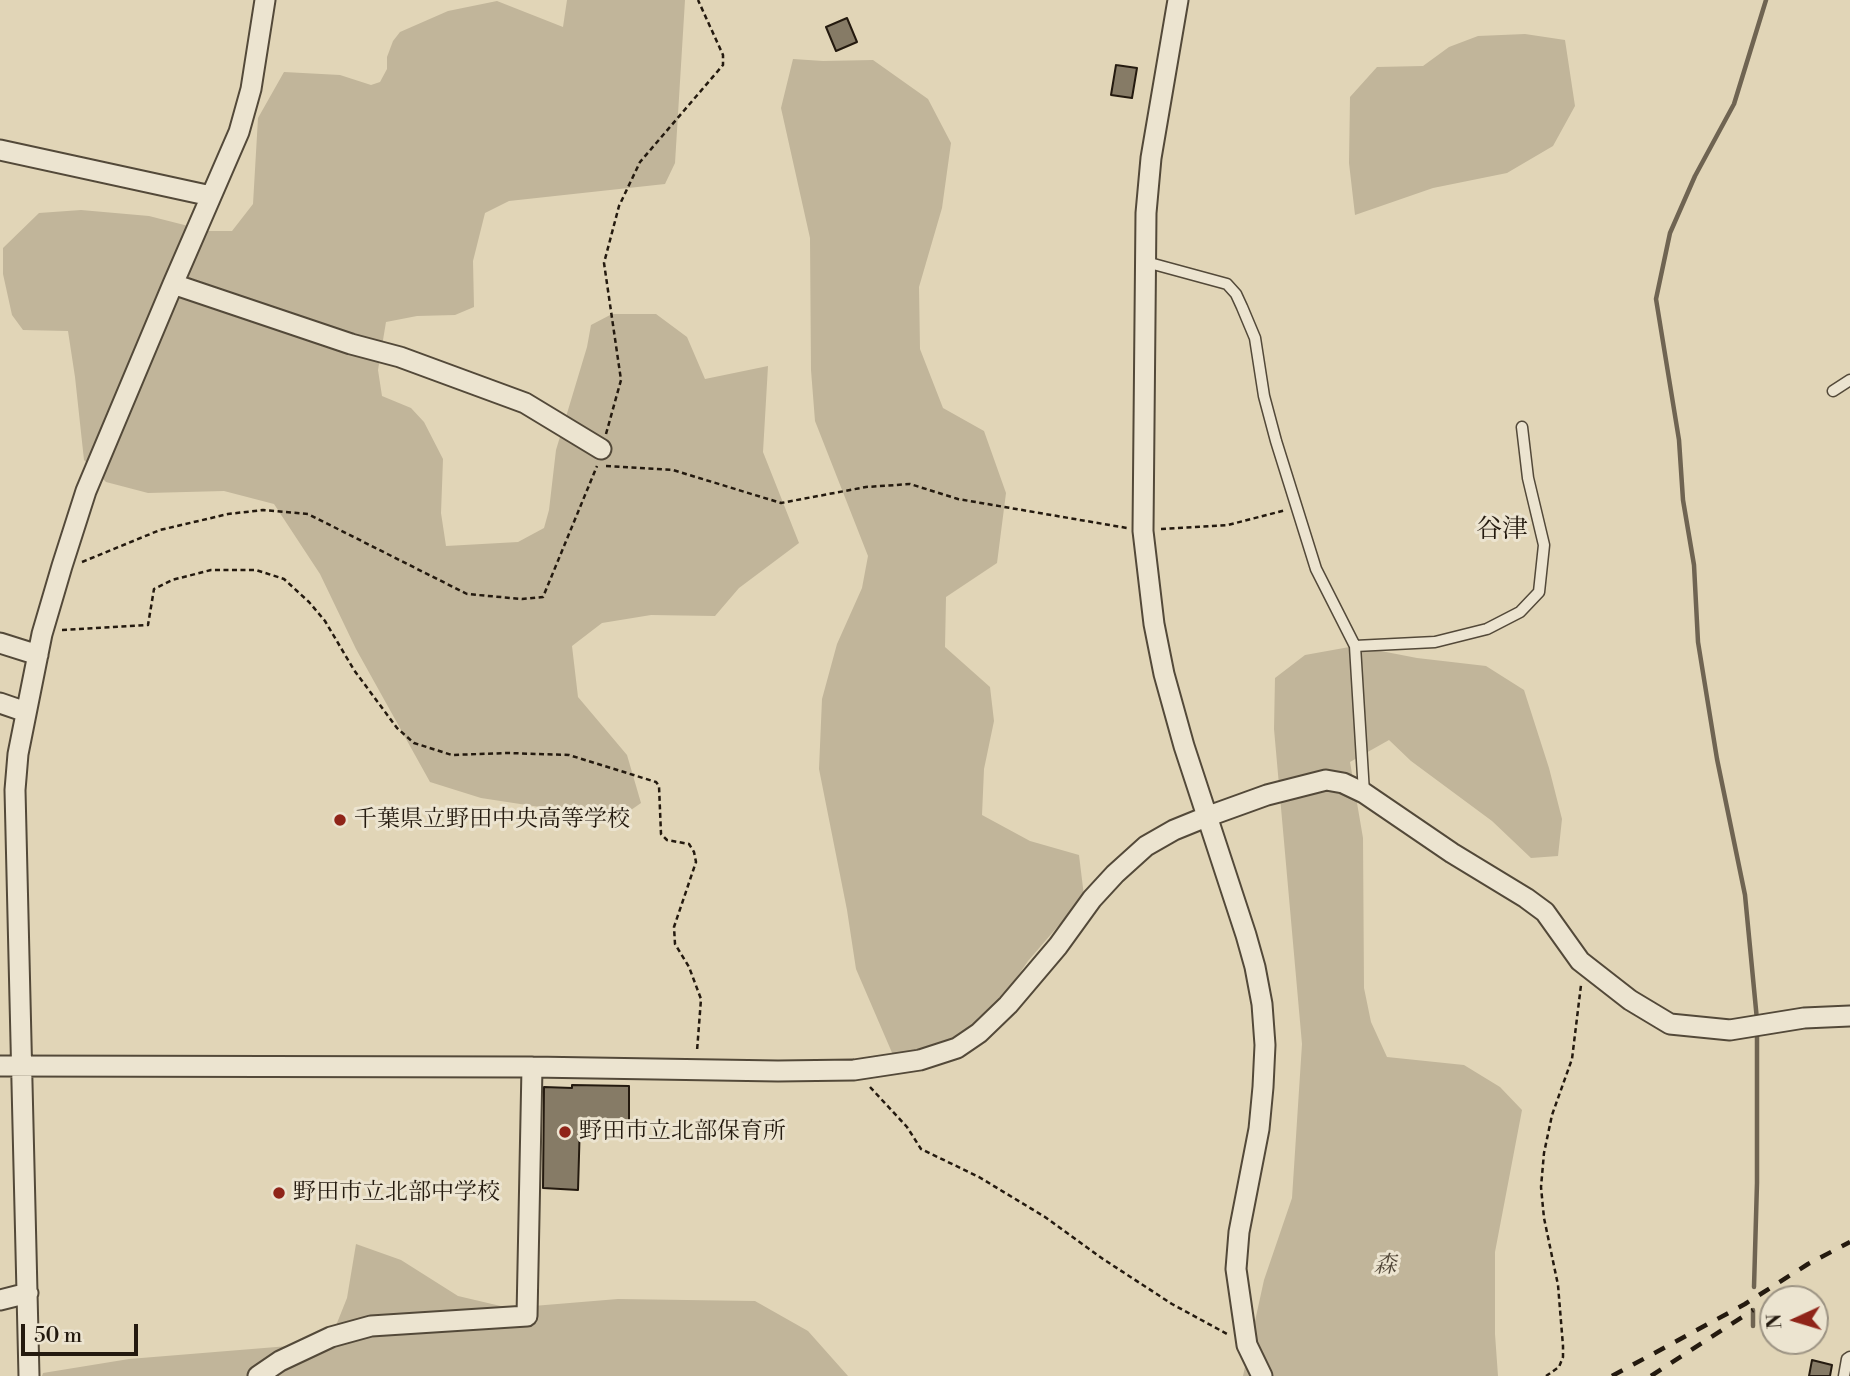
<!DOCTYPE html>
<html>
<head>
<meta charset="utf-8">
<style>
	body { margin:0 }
	#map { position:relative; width:1850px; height:1376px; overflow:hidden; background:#e1d5b7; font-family:"Libre Bodoni",serif }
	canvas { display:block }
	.north { position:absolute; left:1759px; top:1285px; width:70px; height:70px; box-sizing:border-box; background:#ece4d0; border:2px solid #9c9383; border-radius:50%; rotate:266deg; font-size:19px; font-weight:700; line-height:28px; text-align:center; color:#241a0f }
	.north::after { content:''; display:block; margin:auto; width:24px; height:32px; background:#8f2418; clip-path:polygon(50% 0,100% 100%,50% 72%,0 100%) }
	.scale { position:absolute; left:21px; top:1324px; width:117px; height:32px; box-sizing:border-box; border:4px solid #241a0f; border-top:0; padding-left:9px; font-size:21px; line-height:24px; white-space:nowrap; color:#241a0f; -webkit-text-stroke:5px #ece4d0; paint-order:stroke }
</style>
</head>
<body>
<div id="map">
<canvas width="1850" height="1376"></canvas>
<div class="north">N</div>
<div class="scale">50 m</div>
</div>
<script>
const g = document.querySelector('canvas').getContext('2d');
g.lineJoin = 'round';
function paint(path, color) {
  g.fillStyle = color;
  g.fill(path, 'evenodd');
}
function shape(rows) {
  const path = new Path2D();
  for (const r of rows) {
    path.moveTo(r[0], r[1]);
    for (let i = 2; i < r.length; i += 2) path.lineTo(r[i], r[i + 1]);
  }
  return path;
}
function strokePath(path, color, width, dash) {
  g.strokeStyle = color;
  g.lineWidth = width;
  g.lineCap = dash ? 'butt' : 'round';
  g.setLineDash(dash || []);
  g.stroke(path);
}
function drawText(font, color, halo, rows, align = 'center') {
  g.font = font + ' "Libre Bodoni","Noto Serif JP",serif';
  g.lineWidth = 6;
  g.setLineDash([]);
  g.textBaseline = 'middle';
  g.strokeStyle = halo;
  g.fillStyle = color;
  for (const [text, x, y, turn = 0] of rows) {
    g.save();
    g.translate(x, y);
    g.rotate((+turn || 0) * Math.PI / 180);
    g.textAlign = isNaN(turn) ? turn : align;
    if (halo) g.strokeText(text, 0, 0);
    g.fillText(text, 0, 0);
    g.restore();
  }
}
const green = shape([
	[567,0,685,0,675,163,665,184,509,201,485,213,473,261,474,307,455,315,417,316,386,322,378,370,382,396,411,408,424,422,443,459,441,513,446,546,518,542,544,528,549,510,556,450,587,347,591,325,612,314,656,314,687,337,705,379,768,366,763,452,799,543,739,588,715,616,651,615,602,623,572,646,578,697,627,755,641,803,618,819,481,798,430,782,356,649,320,574,274,504,224,491,148,493,106,482,84,460,75,377,68,331,23,330,12,315,3,274,3,248,39,213,81,210,149,216,208,231,232,231,253,204,258,118,284,72,340,75,371,85,380,82,387,69,387,57,393,41,400,32,448,11,497,1,563,27],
	[1525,34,1565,40,1575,106,1553,146,1507,173,1433,188,1355,215,1349,163,1350,97,1377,67,1423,66,1449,47,1478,36],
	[793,59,823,61,873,60,928,99,951,143,942,208,919,287,920,349,943,408,984,431,1006,493,997,563,946,597,945,647,990,687,994,721,984,769,982,815,1030,841,1079,855,1084,896,1028,961,973,1041,893,1055,856,969,847,910,819,769,822,699,837,644,862,588,868,556,815,421,811,370,810,238,781,108],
	[1355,646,1417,658,1486,666,1524,690,1549,768,1562,819,1558,856,1531,858,1492,821,1411,761,1389,740,1350,762,1363,838,1364,988,1371,1022,1387,1057,1464,1065,1500,1087,1522,1110,1495,1252,1495,1334,1498,1376,1243,1376,1264,1280,1292,1198,1302,1044,1274,729,1275,678,1305,655],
	[356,1244,401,1260,458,1296,509,1308,618,1299,755,1301,808,1331,848,1376,42,1376,43,1373,129,1359,301,1345,333,1333,347,1298]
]);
const stream = shape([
	[1757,1020,1745,895,1717,759,1698,642,1694,565,1683,500,1679,440,1656,299,1670,233,1695,176,1734,104,1766,0],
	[1754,1287,1757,1183,1757,1032],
	[1753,1326,1753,1310]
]);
const building = shape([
	[847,18,857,42,836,51,826,27,847,18],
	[1116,65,1137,68,1132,98,1111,95,1116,65],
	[572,1085,629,1086,629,1123,580,1122,578,1190,543,1188,544,1087,572,1088,572,1085],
	[1812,1360,1832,1365,1830,1376,1809,1376,1812,1360]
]);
const path = shape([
	[606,434,621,380,604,263,619,206,640,162,723,65,723,55,698,0],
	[606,466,673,470,781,503,866,487,910,484,958,499,1127,528],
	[1161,529,1228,525,1286,510],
	[82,562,160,530,228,514,263,510,308,514,467,594,522,599,543,597,597,466],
	[62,630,148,625,154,589,172,580,211,570,256,570,284,579,309,602,325,621,354,670,397,728,414,743,452,755,507,753,569,755,656,782,659,786,661,834,667,840,689,844,694,852,696,862,674,927,675,944,689,967,701,999,697,1051],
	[870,1087,907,1127,921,1149,979,1177,1045,1217,1103,1259,1172,1304,1229,1335],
	[1546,1376,1559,1367,1563,1357,1563,1346,1558,1285,1544,1218,1541,1187,1544,1153,1552,1115,1572,1059,1581,985]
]);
const service = shape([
	[1146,262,1227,284,1236,294,1242,307,1255,338,1264,396,1276,441,1316,569,1355,646,1364,793],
	[1833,391,1850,380],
	[1355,646,1435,642,1487,629,1520,612,1539,592,1544,545,1528,478,1522,427],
	[1844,1376,1847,1359,1850,1357]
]);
const minor = shape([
	[1178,0,1151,158,1146,213,1143,531,1154,624,1164,674,1184,746,1246,935,1255,967,1262,1004,1265,1045,1263,1087,1259,1129,1239,1232,1236,1269,1247,1345,1262,1376],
	[0,150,211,196],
	[173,284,351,344,400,357,525,403,601,449],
	[0,643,38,655],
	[0,703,26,712],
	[0,1066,532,1067,778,1071,854,1070,920,1060,957,1048,979,1033,1008,1005,1058,946,1092,899,1115,874,1146,846,1174,830,1206,817,1267,795,1326,780,1343,783,1364,793,1452,853,1526,898,1545,912,1580,961,1630,1000,1670,1024,1730,1030,1804,1018,1850,1016],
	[0,1300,28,1293],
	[29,1376,15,790,18,754,42,634,62,566,86,491,173,284,239,132,251,89,265,0],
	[258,1376,280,1361,331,1337,371,1326,527,1316,532,1067]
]);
const rail = shape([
	[1612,1376,1745,1304,1808,1264,1850,1242],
	[1651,1376,1753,1310]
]);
const markers = [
	[340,820,7,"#8f2418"],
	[565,1132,7,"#8f2418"],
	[279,1193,7,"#8f2418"]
];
const poiNames = [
	["千葉県立野田中央高等学校",354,820],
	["野田市立北部保育所",579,1132],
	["野田市立北部中学校",293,1193]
];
const parkNames = [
	["森",1385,1266]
];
const quarterNames = [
	["谷津",1502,531]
];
paint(green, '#c1b59a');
strokePath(stream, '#6f6452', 4.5);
paint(building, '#867b66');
strokePath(building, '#241a0f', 2);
strokePath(service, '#534939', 13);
strokePath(minor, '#534939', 23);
strokePath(path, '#241a0f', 2.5, [5, 3.5]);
strokePath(service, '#ece4d0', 10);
strokePath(minor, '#ece4d0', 19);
strokePath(rail, '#241a0f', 4.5, [12, 12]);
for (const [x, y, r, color] of markers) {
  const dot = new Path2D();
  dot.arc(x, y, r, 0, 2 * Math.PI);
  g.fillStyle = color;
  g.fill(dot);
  strokePath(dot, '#ece4d0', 2.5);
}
drawText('23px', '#241a0f', '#ece4d0', poiNames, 'left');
drawText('italic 23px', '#534839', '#ece4d0', parkNames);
drawText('26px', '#241a0f', '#ece4d0', quarterNames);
</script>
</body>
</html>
